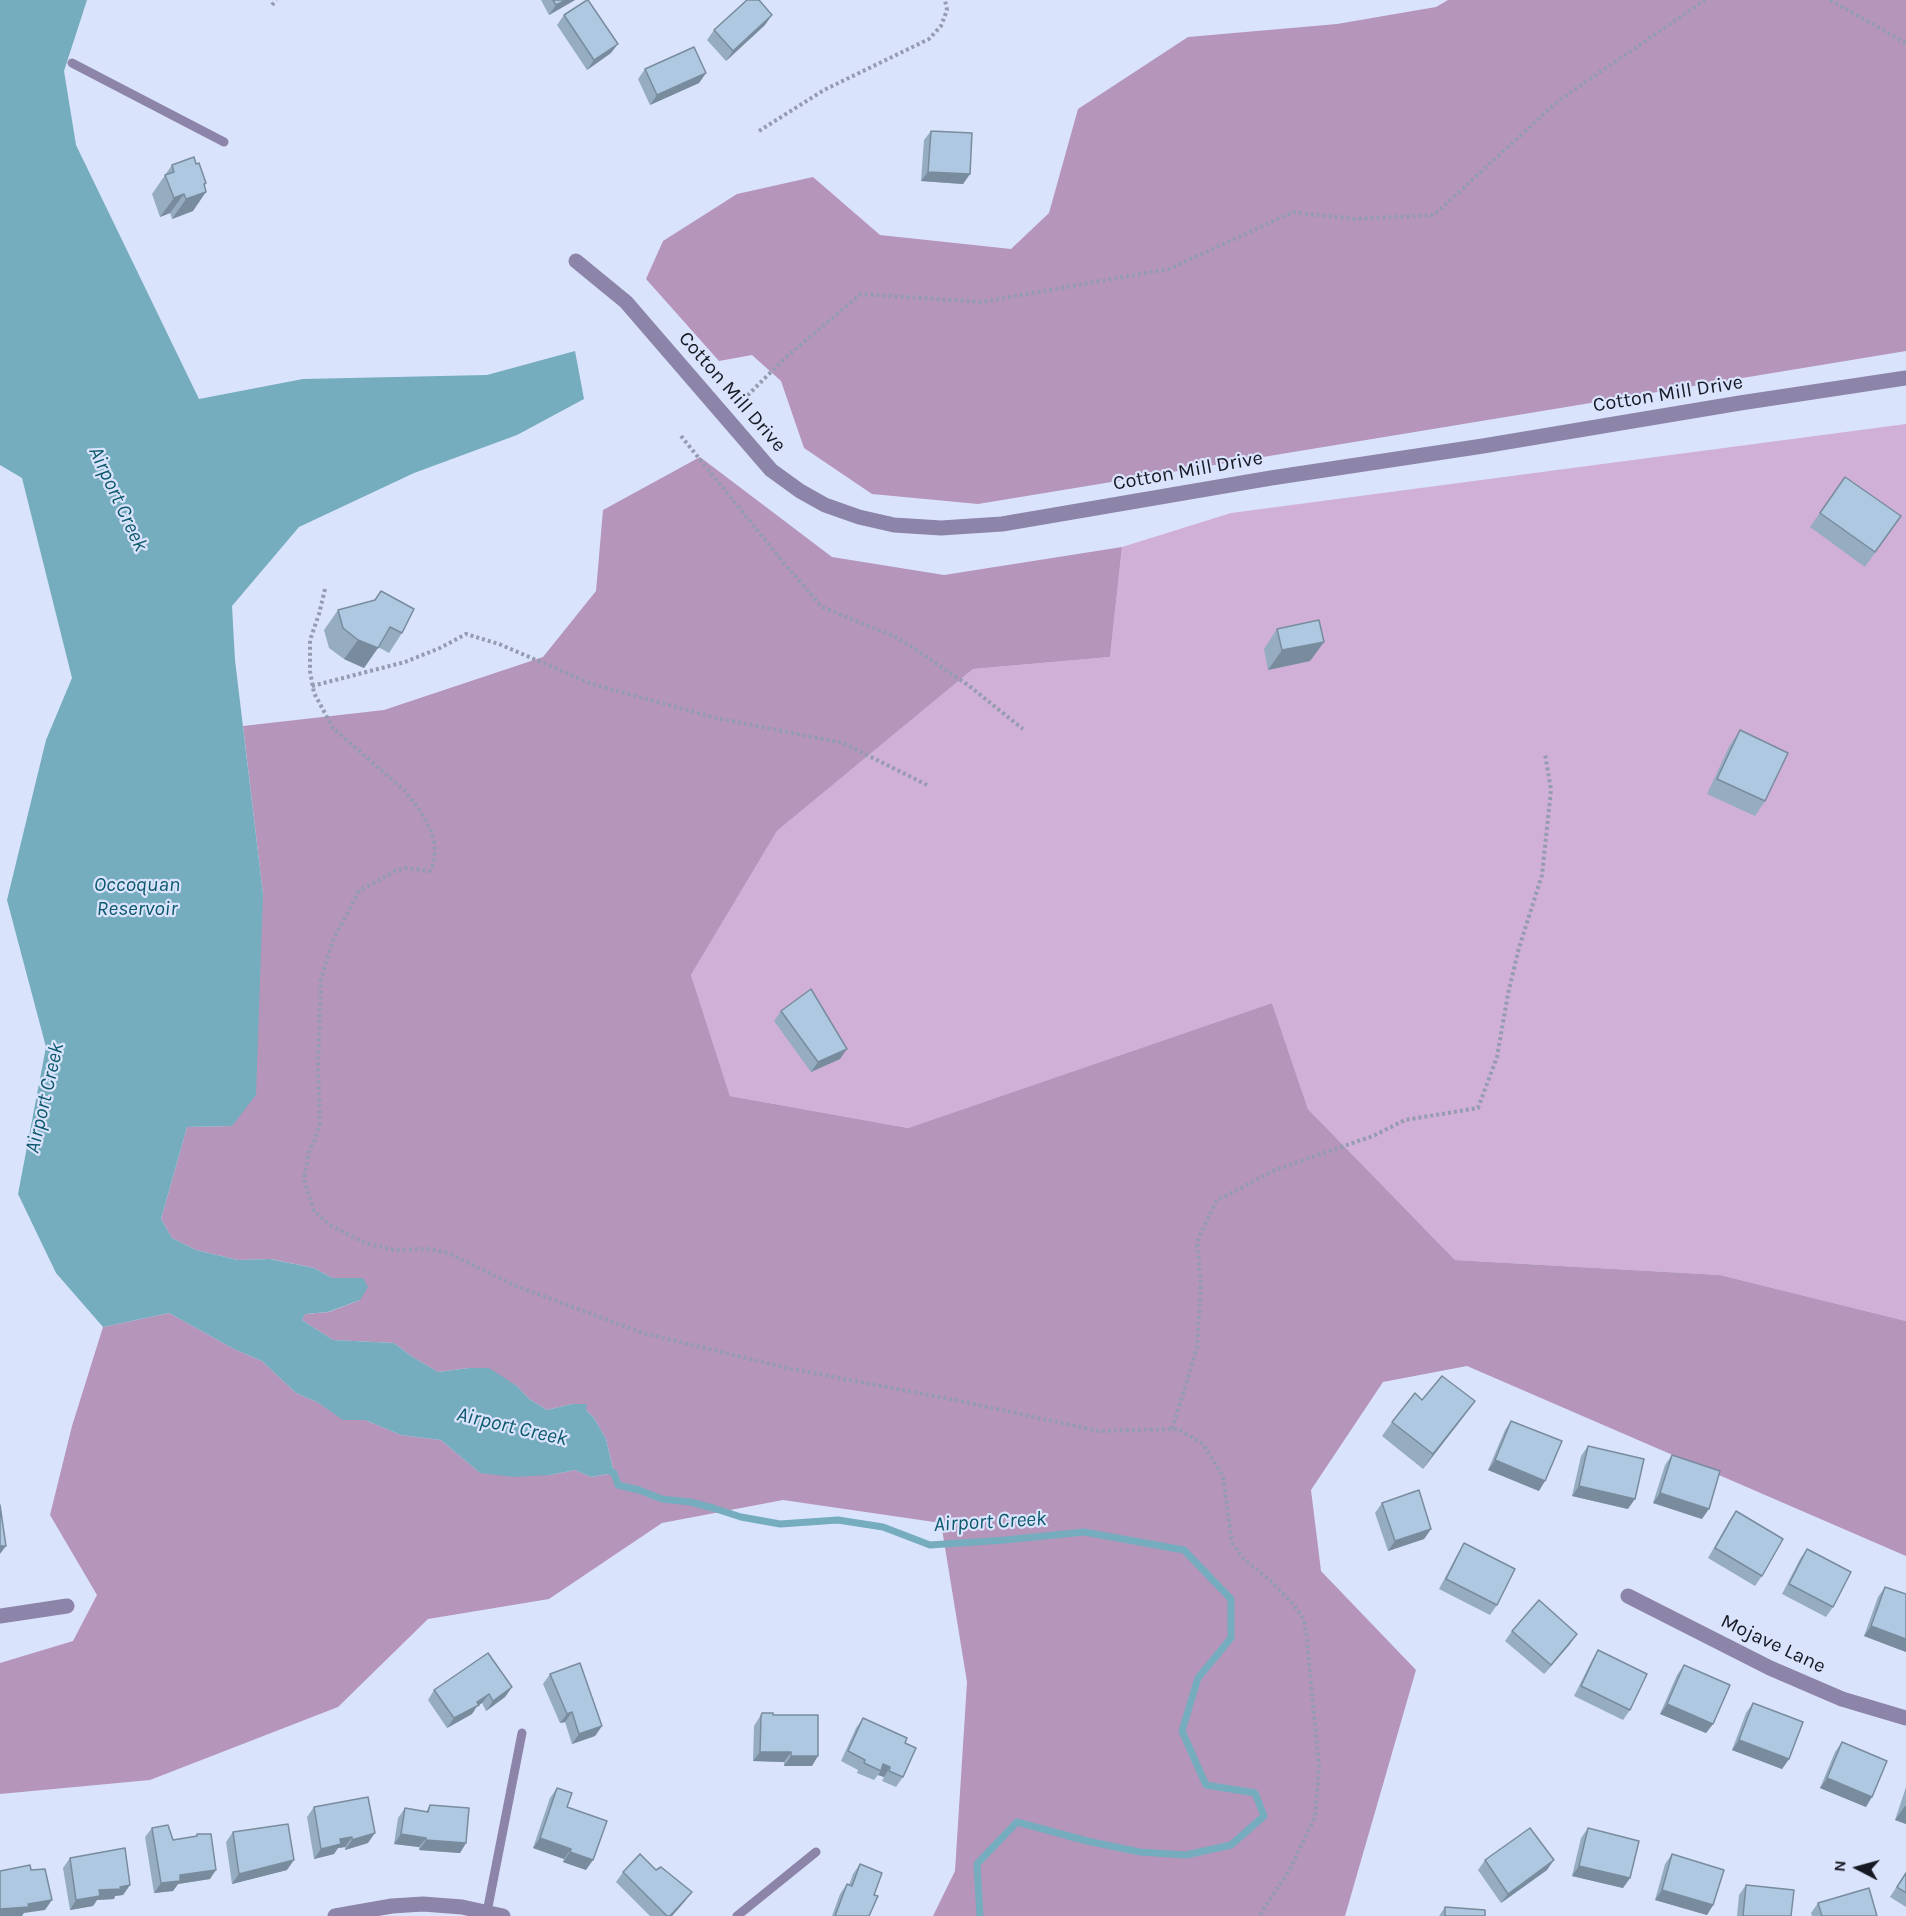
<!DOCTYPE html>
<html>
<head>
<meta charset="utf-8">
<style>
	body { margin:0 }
	#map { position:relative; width:1906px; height:1916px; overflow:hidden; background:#dae3fc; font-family:Karla,sans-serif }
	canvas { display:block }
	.north { position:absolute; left:1828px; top:1838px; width:60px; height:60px; -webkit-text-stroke:4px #dae3fc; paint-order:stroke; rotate:276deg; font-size:16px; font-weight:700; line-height:24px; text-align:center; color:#161924 }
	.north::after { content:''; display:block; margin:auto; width:21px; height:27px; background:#161924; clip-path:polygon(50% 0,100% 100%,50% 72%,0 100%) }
</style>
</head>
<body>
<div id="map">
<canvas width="1906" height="1916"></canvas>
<div class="north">N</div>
</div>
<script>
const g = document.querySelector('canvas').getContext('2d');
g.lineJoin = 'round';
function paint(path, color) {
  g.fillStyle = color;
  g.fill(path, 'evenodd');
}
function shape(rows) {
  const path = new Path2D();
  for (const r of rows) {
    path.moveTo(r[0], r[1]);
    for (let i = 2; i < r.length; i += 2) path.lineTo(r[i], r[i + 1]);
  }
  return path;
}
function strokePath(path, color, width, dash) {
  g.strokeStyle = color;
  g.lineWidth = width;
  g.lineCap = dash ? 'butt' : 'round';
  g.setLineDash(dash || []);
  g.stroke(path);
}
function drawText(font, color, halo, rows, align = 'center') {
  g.font = font + ' Karla,sans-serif';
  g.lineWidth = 4.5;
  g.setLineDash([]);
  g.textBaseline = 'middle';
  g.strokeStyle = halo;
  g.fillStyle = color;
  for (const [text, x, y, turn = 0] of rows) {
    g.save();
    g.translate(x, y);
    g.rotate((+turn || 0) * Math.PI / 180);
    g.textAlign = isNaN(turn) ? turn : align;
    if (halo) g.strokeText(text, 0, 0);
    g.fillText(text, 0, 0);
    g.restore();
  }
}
const green = shape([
	[1906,424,1906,1321,1720,1275,1455,1260,1308,1109,1272,1003,908,1128,730,1096,691,975,777,831,973,669,1110,657,1122,547,1231,513]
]);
const forest = shape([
	[1448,0,1906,0,1906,351,978,504,872,494,804,448,781,381,752,355,719,361,646,279,663,241,737,194,813,177,880,235,1011,249,1049,213,1078,109,1188,37,1337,24,1436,7],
	[700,457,832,557,944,575,1122,547,1110,657,973,669,777,831,691,975,730,1096,908,1128,1272,1003,1308,1109,1455,1260,1720,1275,1906,1321,1906,1556,1467,1366,1383,1382,1311,1490,1321,1571,1416,1670,1345,1916,933,1916,955,1871,967,1682,941,1523,783,1500,662,1523,549,1599,428,1619,338,1707,150,1780,0,1794,0,1663,73,1641,97,1595,50,1515,72,1426,103,1327,169,1313,234,1349,262,1361,296,1393,317,1402,343,1419,365,1420,401,1435,441,1440,480,1473,550,1475,575,1470,591,1477,614,1473,606,1439,594,1418,586,1410,572,1404,547,1410,529,1399,517,1386,469,1368,438,1372,411,1356,394,1343,333,1340,302,1320,305,1314,329,1312,360,1300,332,1278,314,1268,271,1259,238,1260,196,1250,172,1238,161,1219,187,1127,232,1126,263,894,243,726,384,710,543,657,596,591,603,510]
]);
const water = shape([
	[0,0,87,0,64,71,76,145,199,399,303,379,487,375,575,351,584,399,517,435,414,473,299,527,232,606,235,660,263,894,256,1095,232,1126,187,1127,161,1219,172,1238,196,1250,238,1260,270,1259,314,1268,332,1278,363,1278,368,1287,360,1300,328,1312,305,1314,302,1320,333,1340,394,1343,411,1356,438,1372,469,1368,489,1368,517,1386,529,1399,547,1410,572,1404,587,1404,586,1410,594,1418,606,1439,614,1473,591,1477,575,1470,550,1475,514,1477,480,1473,441,1440,401,1435,365,1420,343,1420,317,1402,296,1393,262,1361,234,1349,169,1313,103,1327,56,1273,18,1194,46,1047,7,900,46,740,72,678,22,478,0,465]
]);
const stream = shape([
	[607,1470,614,1473,618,1485,639,1490,662,1499,690,1502,713,1508,741,1517,780,1524,838,1520,883,1527,930,1545,1005,1540,1084,1532,1184,1550,1231,1599,1231,1638,1198,1678,1182,1731,1206,1785,1255,1793,1264,1816,1231,1845,1186,1855,1140,1852,1087,1841,1017,1822,977,1864,980,1916]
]);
const path = shape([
	[1830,0,1906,43],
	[272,5,276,0],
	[759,131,824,90,929,39,941,26,947,10,945,0],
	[739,404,785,358,861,294,982,302,1169,269,1293,212,1354,219,1434,215,1558,101,1705,0],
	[681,436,783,562,822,607,898,638,968,685,1023,729],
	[325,589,319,614,310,640,310,671,314,693,333,728,405,791,421,812,431,831,435,846,434,863,430,871,406,868,397,870,359,891,333,940,321,979,318,1071,320,1123,315,1139,309,1152,304,1180,314,1211,330,1225,365,1243,395,1250,429,1249,448,1253,516,1286,643,1333,787,1368,955,1400,1099,1431,1178,1429,1203,1444,1223,1476,1232,1543,1244,1559,1271,1581,1293,1604,1304,1620,1307,1639,1319,1767,1315,1817,1290,1869,1259,1916],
	[312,686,405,662,440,648,466,634,499,644,592,684,716,718,843,743,929,786],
	[1172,1429,1197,1348,1201,1285,1197,1242,1216,1201,1275,1170,1373,1136,1405,1120,1478,1108,1497,1057,1508,994,1519,948,1542,875,1551,790,1545,754]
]);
const service = shape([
	[72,63,224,142],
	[487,1912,522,1733],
	[737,1916,816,1852]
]);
const minor = shape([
	[576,261,626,302,771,470,800,491,825,505,859,517,894,525,941,528,1002,524,1271,478,1483,446,1740,403,1906,378],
	[1628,1596,1770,1668,1842,1699,1906,1718],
	[0,1616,67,1606],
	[335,1916,392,1906,423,1904,462,1907,503,1916]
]);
const wall = shape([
	[541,0,575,0,549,15],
	[564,15,611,53,587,70,557,25],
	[765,25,726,61,707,40,714,30],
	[645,69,706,73,699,83,650,105,638,79],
	[931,131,970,174,963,184,921,181,924,140],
	[196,164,206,183,193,211,172,219,170,213,160,217,152,194,172,165],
	[1845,477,1901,516,1865,567,1810,527],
	[381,591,402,633,389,653,378,647,364,668,344,659,329,648,324,630,338,610,374,601],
	[1277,629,1324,642,1310,661,1268,670,1264,649],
	[1740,730,1765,801,1755,816,1707,794,1730,745],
	[781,1011,840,1059,811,1072,774,1021],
	[1422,1400,1464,1416,1423,1469,1382,1436,1392,1422],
	[1511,1421,1539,1491,1488,1470,1505,1430],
	[1588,1446,1628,1509,1572,1496,1581,1456],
	[1672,1455,1702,1519,1653,1503,1665,1465],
	[1382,1503,1431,1529,1424,1539,1388,1551,1375,1513],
	[1736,1511,1762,1576,1755,1586,1708,1558,1729,1521],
	[1464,1543,1497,1605,1490,1615,1439,1589,1458,1553],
	[1807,1549,1833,1607,1826,1617,1782,1594,1800,1559],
	[1885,1587,1906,1594,1906,1652,1864,1636,1878,1597],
	[1512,1631,1570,1644,1544,1674,1505,1641],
	[1598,1650,1630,1710,1623,1720,1574,1696,1592,1660],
	[1684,1665,1713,1724,1706,1733,1660,1714,1677,1675],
	[550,1674,602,1726,595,1736,572,1744,565,1722,560,1723,543,1684],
	[512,1687,505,1697,486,1711,482,1703,477,1706,472,1714,447,1728,428,1700,434,1690],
	[1753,1703,1789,1759,1782,1769,1732,1750,1746,1713],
	[762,1713,773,1715,812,1766,784,1766,784,1762,753,1761,754,1726],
	[863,1718,905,1743,903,1777,896,1787,882,1781,884,1777,878,1775,874,1780,857,1773,858,1770,841,1761,856,1728],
	[1842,1742,1866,1807,1820,1788,1835,1752],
	[1906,1787,1906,1824,1895,1820],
	[557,1788,567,1807,586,1870,563,1862,564,1859,533,1848,550,1798],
	[430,1805,466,1843,460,1853,419,1850,419,1847,394,1844,398,1818,405,1808,426,1812],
	[314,1807,368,1843,345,1850,345,1847,338,1848,334,1854,314,1859,307,1817],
	[152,1828,173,1840,195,1837,197,1834,210,1879,178,1884,173,1891,154,1893,145,1837],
	[1588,1828,1630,1878,1623,1888,1572,1876,1581,1838],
	[233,1832,287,1870,232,1884,226,1842],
	[1672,1854,1713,1905,1707,1915,1655,1900,1665,1864],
	[70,1858,130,1885,123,1895,115,1896,114,1899,97,1900,93,1906,70,1910,63,1868],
	[1485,1860,1547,1870,1501,1903,1478,1870],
	[860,1864,874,1895,869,1916,832,1916,840,1894,847,1884,849,1885,853,1874],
	[656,1870,685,1901,672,1916,650,1916,616,1882,623,1872],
	[1906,1872,1906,1907,1890,1897],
	[1746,1885,1791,1916,1737,1916,1739,1895],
	[1818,1903,1877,1916,1812,1916,1811,1913],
	[1445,1907,1485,1916,1439,1916]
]);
const shadedWall = shape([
	[566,0,575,0,549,15,556,5],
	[772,15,765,25,726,61,733,51],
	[618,44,611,53,587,70,594,60],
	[706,73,699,83,650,105,657,95],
	[928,172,970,174,963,184,921,181],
	[206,183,199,194,206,192,193,211,172,219,186,199],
	[184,194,170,213,160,217,174,198],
	[358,640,378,648,364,668,344,659],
	[1324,642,1310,661,1268,670,1282,650],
	[847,1049,840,1059,811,1072,818,1062],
	[1475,1401,1464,1416,1423,1469,1433,1454],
	[1495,1460,1545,1481,1539,1491,1488,1470],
	[1579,1486,1635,1499,1628,1509,1572,1496],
	[1660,1493,1709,1509,1702,1519,1653,1503],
	[1431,1529,1424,1539,1388,1551,1395,1541],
	[0,1546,6,1546,0,1554],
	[1871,1626,1906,1639,1906,1652,1864,1636],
	[1577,1634,1570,1644,1544,1674,1551,1665],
	[512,1687,505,1697,486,1711,493,1701],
	[489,1694,482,1703,477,1706,472,1714,447,1728,454,1718],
	[1667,1704,1713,1724,1706,1733,1660,1714],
	[572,1712,565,1722,560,1723,567,1714],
	[602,1726,595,1736,572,1744,579,1734],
	[1739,1740,1789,1759,1782,1769,1732,1750],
	[760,1752,791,1752,784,1762,753,1761],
	[791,1756,818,1756,812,1766,784,1766],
	[883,1764,890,1767,884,1777,878,1775,881,1771],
	[1827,1778,1872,1797,1866,1807,1820,1788],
	[1905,1806,1906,1806,1906,1824,1895,1820],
	[375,1833,368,1843,345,1850,352,1840],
	[401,1834,426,1838,419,1847,394,1844],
	[352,1837,345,1847,338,1848,334,1854,314,1859,321,1849,340,1839],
	[540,1838,571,1849,564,1859,533,1848],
	[426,1840,466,1843,460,1853,419,1850],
	[570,1852,593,1860,586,1870,563,1862],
	[294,1860,287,1870,232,1884,239,1874],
	[1554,1860,1547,1870,1501,1903,1508,1894],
	[1579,1866,1630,1878,1623,1888,1572,1876],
	[216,1870,210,1879,178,1884,173,1891,154,1893,161,1883,180,1875],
	[130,1885,123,1895,115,1896,114,1899,97,1900,93,1906,70,1910,76,1900,99,1890],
	[1662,1890,1713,1905,1707,1915,1655,1900],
	[692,1892,685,1901,672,1916,670,1916],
	[52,1900,45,1910,24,1913,22,1916,0,1916,0,1909]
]);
const building = shape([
	[553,0,566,0,556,5,553,0],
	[587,0,588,0,618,44,594,60,564,15,587,0],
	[747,0,759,0,772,15,733,51,714,30,747,0],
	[694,47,706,73,657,95,645,69,694,47],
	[931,131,972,133,970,174,928,172,931,131],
	[194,157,196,164,199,163,206,183,204,184,206,192,186,199,184,194,174,198,165,175,174,172,172,165,194,157],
	[1845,477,1901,516,1875,552,1820,513,1845,477],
	[381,591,414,609,402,633,390,627,378,648,358,640,343,628,338,610,375,600,381,591],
	[1319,620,1324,642,1282,650,1277,629,1319,620],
	[1740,730,1788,753,1765,801,1717,779,1740,730],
	[811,989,847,1049,818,1062,781,1011,811,989],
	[1442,1376,1475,1401,1433,1454,1392,1422,1415,1393,1422,1400,1442,1376],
	[1511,1421,1562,1441,1545,1481,1495,1460,1511,1421],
	[1588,1446,1644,1459,1635,1499,1579,1486,1588,1446],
	[1672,1455,1720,1471,1709,1509,1660,1493,1672,1455],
	[1419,1490,1431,1529,1395,1541,1382,1503,1419,1490],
	[0,1505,6,1546,0,1546,0,1505],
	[1736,1511,1783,1539,1762,1576,1715,1548,1736,1511],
	[1464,1543,1515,1569,1497,1605,1446,1579,1464,1543],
	[1807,1549,1851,1572,1833,1607,1789,1584,1807,1549],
	[1885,1587,1906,1594,1906,1639,1871,1626,1885,1587],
	[1539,1600,1577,1634,1551,1665,1512,1631,1539,1600],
	[1598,1650,1647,1674,1630,1710,1581,1686,1598,1650],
	[488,1653,512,1687,493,1701,489,1694,477,1702,479,1705,454,1718,434,1690,488,1653],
	[580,1663,602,1726,579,1734,572,1712,567,1714,550,1674,580,1663],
	[1684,1665,1730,1685,1713,1724,1667,1704,1684,1665],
	[1753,1703,1803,1722,1789,1759,1739,1740,1753,1703],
	[762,1713,773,1713,773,1715,818,1715,818,1756,791,1756,791,1752,760,1752,761,1716,762,1713],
	[863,1718,907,1738,905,1743,916,1748,903,1777,889,1771,890,1767,883,1764,881,1771,864,1763,865,1760,848,1751,863,1718],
	[1842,1742,1887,1761,1872,1797,1827,1778,1842,1742],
	[557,1788,572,1793,567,1807,607,1821,593,1860,570,1852,571,1849,540,1838,557,1788],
	[368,1797,375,1833,352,1840,352,1837,340,1839,341,1844,321,1849,314,1807,368,1797],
	[430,1805,469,1808,466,1843,426,1840,426,1838,401,1834,405,1808,428,1812,430,1805],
	[288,1824,294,1860,239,1874,233,1832,288,1824],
	[168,1825,173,1840,197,1836,197,1834,211,1834,216,1870,180,1875,180,1881,161,1883,152,1828,168,1825],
	[1530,1828,1554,1860,1508,1894,1485,1860,1530,1828],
	[1588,1828,1639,1841,1630,1878,1579,1866,1588,1828],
	[125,1848,130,1885,120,1887,121,1889,99,1890,100,1896,76,1900,70,1858,125,1848],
	[640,1854,656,1870,661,1867,692,1892,670,1916,667,1916,623,1872,640,1854],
	[1672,1854,1724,1870,1713,1905,1662,1890,1672,1854],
	[860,1864,882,1873,874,1895,878,1896,869,1916,835,1916,847,1884,852,1886,860,1864],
	[30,1865,31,1870,45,1869,52,1900,28,1904,29,1907,0,1909,0,1871,30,1865],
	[1906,1873,1906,1893,1897,1887,1906,1873],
	[1746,1885,1794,1890,1791,1916,1743,1916,1746,1885],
	[1869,1888,1877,1916,1822,1916,1818,1903,1869,1888],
	[1445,1907,1485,1910,1485,1916,1445,1916,1445,1907]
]);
const streetNames = [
	["Cotton Mill Drive",732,392,49],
	["Cotton Mill Drive",1668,394,-9],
	["Cotton Mill Drive",1188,471,-10],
	["Mojave Lane",1773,1644,25]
];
const waterNames = [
	["Airport Creek",118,499,65],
	["Occoquan",137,885],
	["Reservoir",137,909],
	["Airport Creek",45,1098,-77],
	["Airport Creek",512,1427,13],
	["Airport Creek",990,1522,-3]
];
paint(green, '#d0b0d6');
paint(forest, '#b595ba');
paint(water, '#75acbe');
strokePath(stream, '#75acbe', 7);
strokePath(path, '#959cb0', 4, [3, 3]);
strokePath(service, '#8d84a9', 9);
strokePath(minor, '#8d84a9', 15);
paint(wall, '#95acc1');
paint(shadedWall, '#798c9d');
paint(building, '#adc8e0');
strokePath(building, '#798c9d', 1.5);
drawText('20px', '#161924', '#dae3fc', streetNames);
drawText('italic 21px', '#0c596d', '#dae3fc', waterNames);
</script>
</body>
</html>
